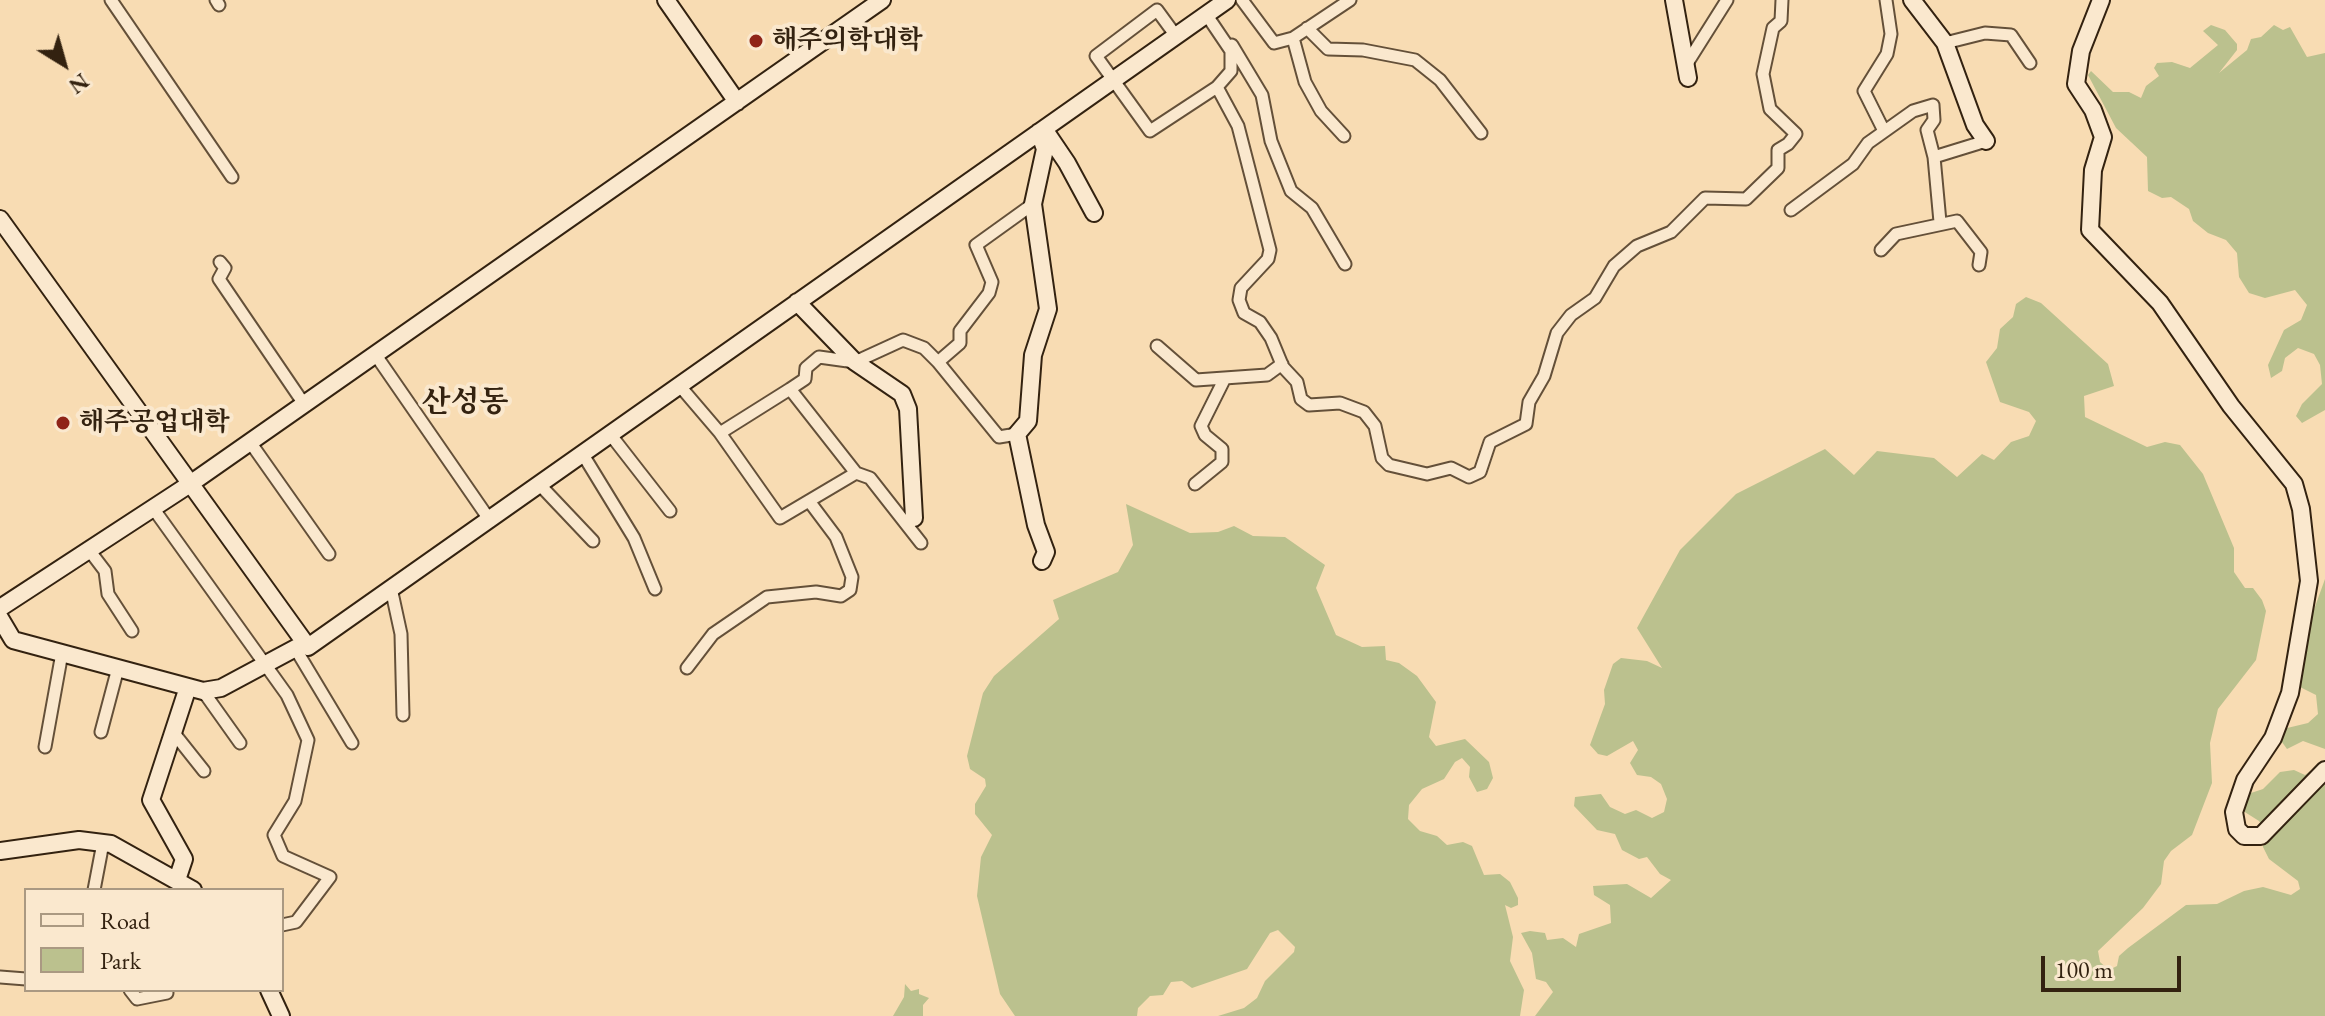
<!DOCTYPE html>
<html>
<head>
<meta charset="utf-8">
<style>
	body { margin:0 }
	#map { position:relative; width:2325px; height:1016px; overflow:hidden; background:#f8dcb3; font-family:"EB Garamond",serif }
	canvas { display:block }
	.legend { position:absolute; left:24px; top:888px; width:260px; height:104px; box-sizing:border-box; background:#fae8ce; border:2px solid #aa9982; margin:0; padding:10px 14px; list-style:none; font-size:24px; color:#332210 }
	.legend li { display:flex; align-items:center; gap:16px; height:40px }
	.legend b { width:40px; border:2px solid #aa9982 }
	.north { position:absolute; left:24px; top:24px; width:80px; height:80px; -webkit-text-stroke:6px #fae8ce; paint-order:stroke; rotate:143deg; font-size:22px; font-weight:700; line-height:32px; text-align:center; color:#332210 }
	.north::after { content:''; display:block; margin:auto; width:28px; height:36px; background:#332210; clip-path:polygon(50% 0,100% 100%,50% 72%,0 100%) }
	.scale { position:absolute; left:2041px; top:956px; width:140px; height:36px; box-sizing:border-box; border:4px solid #332210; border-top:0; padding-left:10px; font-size:24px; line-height:28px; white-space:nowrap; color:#332210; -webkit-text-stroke:6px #fae8ce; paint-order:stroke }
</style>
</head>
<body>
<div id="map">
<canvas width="2325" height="1016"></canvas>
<ul class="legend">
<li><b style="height:10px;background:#fae8ce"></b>Road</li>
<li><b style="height:22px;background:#bbc18e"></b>Park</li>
</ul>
<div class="north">N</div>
<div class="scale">100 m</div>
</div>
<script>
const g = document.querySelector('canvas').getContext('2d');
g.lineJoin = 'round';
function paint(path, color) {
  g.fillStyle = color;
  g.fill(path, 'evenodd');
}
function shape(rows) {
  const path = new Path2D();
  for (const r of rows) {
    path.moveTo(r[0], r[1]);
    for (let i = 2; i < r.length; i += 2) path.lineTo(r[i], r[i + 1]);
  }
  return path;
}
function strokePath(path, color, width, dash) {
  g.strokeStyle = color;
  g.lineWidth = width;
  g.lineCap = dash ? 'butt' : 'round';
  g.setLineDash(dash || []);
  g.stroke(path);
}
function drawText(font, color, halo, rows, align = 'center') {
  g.font = font + ' "EB Garamond","Noto Serif KR",serif';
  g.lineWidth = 8;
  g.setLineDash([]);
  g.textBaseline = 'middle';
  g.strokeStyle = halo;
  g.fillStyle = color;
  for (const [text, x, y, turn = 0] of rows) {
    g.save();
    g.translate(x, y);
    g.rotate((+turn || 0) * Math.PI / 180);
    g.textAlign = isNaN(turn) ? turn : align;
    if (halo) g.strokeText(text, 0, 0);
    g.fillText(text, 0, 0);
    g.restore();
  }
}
const green = shape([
	[2211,25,2225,30,2237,44,2237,50,2219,73,2247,50,2251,39,2261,37,2274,25,2283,30,2290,27,2307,57,2325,53,2325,410,2302,423,2296,416,2302,404,2322,384,2320,365,2314,354,2298,348,2285,358,2282,371,2271,378,2268,365,2284,330,2301,320,2307,305,2295,290,2265,298,2249,293,2239,277,2237,253,2226,240,2208,233,2193,221,2189,209,2171,197,2162,198,2148,191,2147,157,2116,128,2088,75,2091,71,2113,92,2129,92,2141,98,2146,86,2159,76,2154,68,2157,63,2172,62,2190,68,2218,45,2203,31],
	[2026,297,2041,303,2108,364,2114,386,2084,396,2085,417,2147,447,2165,442,2180,445,2203,474,2234,548,2234,572,2245,588,2253,588,2262,600,2266,611,2256,660,2218,709,2210,743,2212,783,2192,835,2171,851,2164,861,2161,884,2143,908,2098,951,2100,962,2109,970,2117,966,2119,956,2128,948,2186,905,2217,904,2244,891,2263,887,2291,895,2300,889,2298,881,2269,859,2263,847,2265,830,2259,821,2240,809,2248,794,2263,789,2280,772,2294,770,2305,775,2325,760,2325,1016,1535,1016,1553,992,1546,982,1536,979,1532,953,1521,933,1530,931,1545,933,1547,940,1563,938,1576,947,1579,934,1611,923,1610,905,1594,895,1593,886,1627,884,1651,898,1671,880,1660,874,1647,857,1639,859,1622,850,1615,834,1597,830,1574,806,1575,797,1601,794,1610,807,1625,814,1636,810,1652,818,1664,812,1667,799,1661,784,1651,777,1637,775,1630,763,1638,750,1633,741,1607,756,1598,754,1590,745,1605,704,1604,690,1613,664,1621,658,1647,661,1662,668,1637,628,1680,550,1736,494,1825,449,1854,475,1877,451,1934,458,1957,477,1982,454,1994,460,2011,442,2029,436,2036,421,2029,412,2000,402,1986,362,1997,348,2000,329,2013,317,2016,304],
	[1126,504,1190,533,1218,532,1234,526,1253,536,1285,537,1325,565,1316,588,1336,635,1362,647,1385,646,1386,660,1399,663,1417,676,1436,702,1429,737,1436,746,1465,739,1489,762,1493,778,1487,789,1477,792,1469,777,1470,767,1462,758,1455,762,1444,779,1422,789,1409,805,1408,819,1420,831,1437,836,1447,845,1463,842,1472,846,1484,875,1500,874,1510,882,1518,898,1518,905,1511,908,1505,905,1513,937,1510,961,1524,990,1520,1016,1218,1016,1244,1008,1257,998,1265,981,1294,952,1295,947,1278,930,1270,933,1247,969,1192,988,1182,981,1171,982,1163,995,1150,996,1138,1008,1137,1016,1015,1016,1000,994,977,896,981,857,992,835,975,814,975,804,986,786,985,779,970,769,967,756,983,693,994,676,1059,619,1053,600,1118,572,1133,545],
	[2325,579,2325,749,2303,741,2287,749,2279,738,2283,729,2308,723,2318,714,2316,695,2300,687,2299,672,2307,629],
	[905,984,911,991,919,989,919,994,929,998,923,1005,923,1016,893,1016,904,997]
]);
const street = shape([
	[111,0,232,177],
	[216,0,219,5],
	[1242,0,1274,43,1293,38,1350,0],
	[1307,28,1328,49,1363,50,1415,60,1440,80,1481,133],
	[1176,36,1157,10,1096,56,1150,131,1217,87,1231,71,1231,51,1206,14],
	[1293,38,1305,82,1321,111,1344,136],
	[1945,43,1985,33,2011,35,2030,63],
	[1232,45,1262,95,1271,141,1291,191,1312,208,1345,264],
	[1686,65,1727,0],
	[1217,87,1238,126,1270,250,1268,259,1241,288,1239,300,1244,313,1260,322,1271,338,1283,367,1297,382,1301,399,1309,405,1340,403,1364,412,1375,426,1382,458,1389,465,1427,474,1451,468,1469,477,1480,472,1490,442,1526,424,1529,402,1544,376,1557,333,1571,315,1595,298,1614,266,1637,246,1671,232,1705,198,1746,199,1778,168,1778,150,1788,144,1796,134,1770,109,1763,74,1773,28,1781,21,1782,0],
	[1884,131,1864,91,1887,54,1891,34,1886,0],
	[1791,210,1853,164,1868,143,1913,111,1933,105,1934,120,1927,130,1934,157],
	[1940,222,1934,157,1986,141],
	[1881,250,1896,234,1957,221,1981,252,1979,265],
	[220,262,225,268,219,279,304,404],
	[1157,346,1196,380,1267,375,1282,364],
	[375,354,489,519],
	[938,362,960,343,960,331,989,293,992,282,976,245,1033,204],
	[679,385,720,433,780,518,856,473],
	[790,389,805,379,806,368,819,357,855,362,903,340,924,348,938,362,999,437,1017,434],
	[720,433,790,389,856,473,870,478,921,543],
	[610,434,670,511],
	[250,442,329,554],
	[582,453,634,538,655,589],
	[539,484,593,541],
	[1195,484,1222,462,1222,449,1205,435,1201,426,1225,378],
	[153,508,287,695,308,740,295,801,274,835,283,856,330,877,296,922,282,925],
	[89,550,105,571,108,594,132,631],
	[391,588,401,634,403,715],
	[295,648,352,743],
	[687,668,713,634,767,597,816,592,841,596,850,590,852,577,836,537,809,501],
	[203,691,240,743],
	[101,732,118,668],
	[173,732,204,771],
	[45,747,62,653],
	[94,890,103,843],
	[0,977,26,979],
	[130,990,137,999,167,993]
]);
const secondary = shape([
	[666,0,737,102],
	[1674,0,1688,78],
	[1912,0,1945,43,1975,125,1986,141],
	[2101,0,2081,51,2076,84,2093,110,2103,137,2093,170,2090,230,2160,303,2231,406,2294,484,2301,509,2309,581,2290,693,2273,738,2245,780,2234,812,2237,829,2244,836,2261,836,2325,770],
	[1044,129,1067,163,1094,213],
	[1039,132,1045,149,1033,204,1048,309,1033,355,1028,421,1017,434,1036,525,1046,552,1042,561],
	[0,219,308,647,1227,0],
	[797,302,855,362,902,394,908,409,914,518],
	[0,608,190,484,882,0],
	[0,618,13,640,203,691,221,688,305,643],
	[0,851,79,840,111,844,193,890],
	[177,880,184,859,151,800,188,687],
	[269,990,281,1016]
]);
const markers = [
	[756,41,8,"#8f2418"],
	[63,423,8,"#8f2418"]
];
const poiNames = [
	["해주의학대학",772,41],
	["해주공업대학",79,423]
];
const quarterNames = [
	["산성동",465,403]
];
paint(green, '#bbc18e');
strokePath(street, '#645039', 15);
strokePath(secondary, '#332210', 20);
strokePath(street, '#fae8ce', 11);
strokePath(secondary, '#fae8ce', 16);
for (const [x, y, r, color] of markers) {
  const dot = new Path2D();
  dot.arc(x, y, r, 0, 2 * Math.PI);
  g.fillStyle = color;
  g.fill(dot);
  strokePath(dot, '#fae8ce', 3);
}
drawText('bold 26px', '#332210', '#fae8ce', poiNames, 'left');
drawText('bold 30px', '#332210', '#fae8ce', quarterNames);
</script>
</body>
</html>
